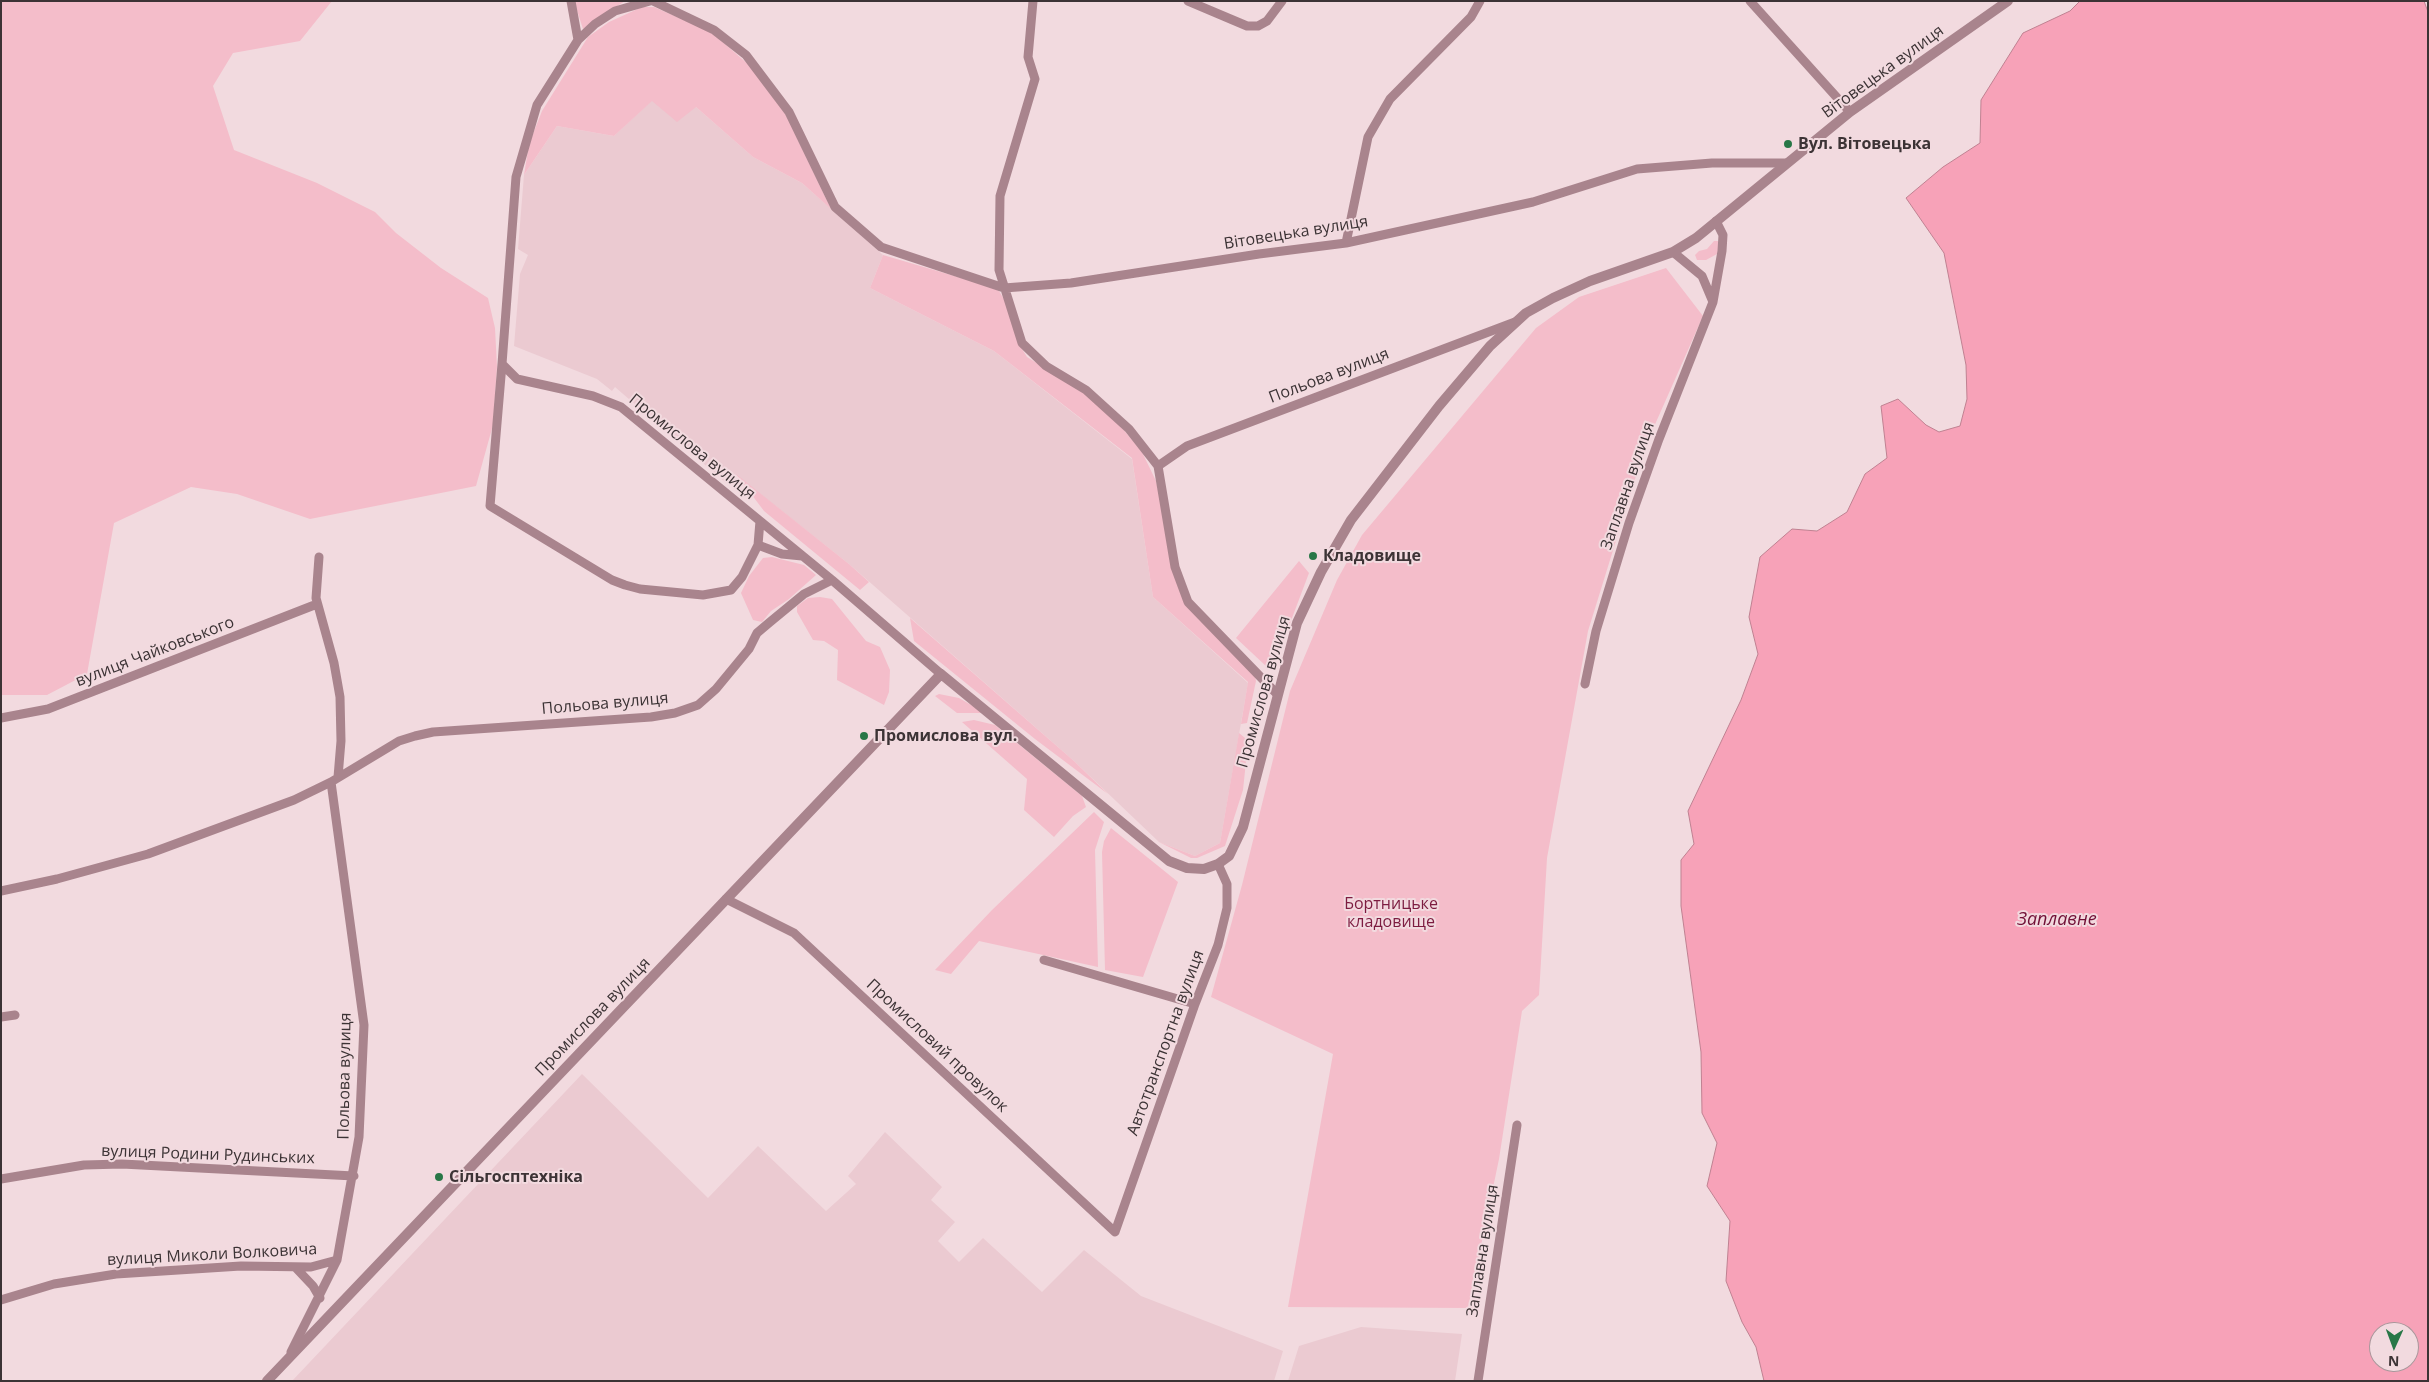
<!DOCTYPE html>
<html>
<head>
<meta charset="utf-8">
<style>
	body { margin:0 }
	#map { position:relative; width:2429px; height:1382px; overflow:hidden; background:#f2dadf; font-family:"Open Sans",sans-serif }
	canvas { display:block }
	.frame { position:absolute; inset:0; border:2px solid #3c3335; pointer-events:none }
	.north { position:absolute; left:2369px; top:1322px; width:50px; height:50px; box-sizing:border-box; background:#f2dadf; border:1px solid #a9979b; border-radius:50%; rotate:182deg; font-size:14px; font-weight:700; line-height:20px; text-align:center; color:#3c3335 }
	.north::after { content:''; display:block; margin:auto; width:18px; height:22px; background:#287747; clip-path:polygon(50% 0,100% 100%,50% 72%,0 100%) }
</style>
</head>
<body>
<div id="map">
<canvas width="2429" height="1382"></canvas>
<div class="frame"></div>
<div class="north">N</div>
</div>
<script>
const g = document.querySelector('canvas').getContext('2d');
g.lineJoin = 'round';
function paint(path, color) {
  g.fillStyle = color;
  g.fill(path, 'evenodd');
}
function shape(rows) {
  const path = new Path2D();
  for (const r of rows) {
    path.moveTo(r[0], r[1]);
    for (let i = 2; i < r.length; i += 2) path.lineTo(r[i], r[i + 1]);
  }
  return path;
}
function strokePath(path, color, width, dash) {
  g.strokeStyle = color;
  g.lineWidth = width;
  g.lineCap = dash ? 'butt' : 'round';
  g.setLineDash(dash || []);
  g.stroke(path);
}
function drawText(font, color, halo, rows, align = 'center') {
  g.font = font + ' "Open Sans",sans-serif';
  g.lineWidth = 4;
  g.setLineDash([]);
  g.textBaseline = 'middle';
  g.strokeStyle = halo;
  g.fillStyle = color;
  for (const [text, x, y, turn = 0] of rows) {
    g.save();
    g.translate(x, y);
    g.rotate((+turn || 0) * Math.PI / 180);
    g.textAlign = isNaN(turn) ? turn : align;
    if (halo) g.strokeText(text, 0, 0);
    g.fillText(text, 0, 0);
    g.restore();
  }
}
const built = shape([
	[652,100,696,107,753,157,802,183,883,255,870,288,994,351,1132,459,1153,597,1248,683,1220,843,1195,856,1159,842,1074,761,849,564,736,475,726,483,615,387,612,391,597,379,514,346,520,274,528,255,518,249,524,175,557,126,614,136],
	[582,1074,708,1198,758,1146,826,1211,856,1184,848,1176,885,1132,942,1187,931,1200,955,1222,938,1241,959,1262,983,1238,1042,1292,1084,1250,1141,1296,1283,1351,1274,1381,292,1381],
	[1361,1327,1462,1334,1455,1381,1288,1381,1299,1346]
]);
const green = shape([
	[1,1,332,1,300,41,233,53,213,86,234,150,317,183,375,212,396,233,441,268,488,298,495,328,497,367,493,425,476,486,310,519,237,494,191,487,114,523,87,674,47,695,1,695],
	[574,1,625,1,583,29],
	[642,7,654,7,705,29,717,37,749,65,786,115,831,209,802,183,753,157,696,107,677,122,652,101,614,136,557,126,524,175,529,144,542,111,588,37,609,22],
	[1714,241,1718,241,1719,247,1717,254,1706,260,1697,260,1695,255,1699,251,1707,249],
	[883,255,992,287,999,291,1005,301,1019,344,1027,357,1085,393,1123,429,1142,452,1156,481,1185,604,1255,676,1256,681,1247,723,1241,724,1248,682,1153,597,1132,458,994,351,870,288],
	[1666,268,1703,316,1645,447,1588,631,1547,858,1539,995,1522,1011,1499,1159,1468,1308,1288,1307,1333,1054,1211,997,1242,885,1290,691,1337,580,1362,535,1536,328,1579,297],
	[736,474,849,564,869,582,860,590,764,511],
	[772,557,804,565,816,575,789,599,771,611,762,622,753,620,741,593,749,576,763,558],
	[1299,561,1309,573,1289,626,1273,650,1271,666,1267,667,1236,638],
	[820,597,832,599,866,641,880,647,890,670,889,692,884,705,837,680,838,650,824,641,813,640,797,612,797,606,808,598],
	[910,618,1074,761,1108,794,1035,739,914,641],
	[939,694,959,698,985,713,957,713,935,696],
	[974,720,995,725,1082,796,1086,807,1073,816,1054,837,1024,810,1027,779,962,722],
	[1239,733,1245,738,1247,752,1243,790,1225,846,1197,858,1191,858,1159,842,1195,856,1220,843],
	[1094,812,1104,822,1095,850,1098,967,979,941,951,974,935,970,992,910],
	[1111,828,1178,882,1143,977,1105,970,1102,852,1104,841]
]);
const water = shape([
	[2080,1,2424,1,2428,12,2428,1381,1764,1381,1756,1347,1742,1322,1726,1281,1730,1221,1707,1186,1717,1143,1702,1113,1701,1052,1681,906,1681,860,1694,844,1688,811,1741,700,1758,654,1749,617,1760,557,1792,529,1817,531,1847,512,1865,474,1887,458,1881,406,1898,399,1926,425,1939,432,1960,426,1967,399,1966,365,1944,253,1906,198,1943,167,1980,143,1981,100,2023,33,2070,11,2080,1],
	[2379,1332,2409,1332,2409,1362,2379,1362,2379,1332]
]);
const minor = shape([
	[571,1,578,40],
	[650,1,615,11,595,24,578,40,537,105,516,177,502,364,517,379,593,396,621,407,832,580,941,674],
	[653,1,714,30,746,55,789,112,835,207,881,247,1004,288,1071,283,1259,254,1346,243,1533,202,1637,169,1712,163,1786,163],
	[1033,1,1028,57,1035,79,1000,196,999,270,1022,343,1046,366,1086,390,1129,429,1158,466,1175,567,1188,602,1277,694],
	[1188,1,1247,26,1258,26,1267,21,1282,1],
	[1750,1,1850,112],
	[1346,243,1368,137,1390,99,1471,17,1480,1],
	[1673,252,1702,276,1713,302],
	[502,364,490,506,612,580,625,585,640,589,703,595,731,590,742,577,758,545,760,521],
	[1158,466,1187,446,1515,322],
	[758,545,782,554,802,556],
	[319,557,316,598,334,663,340,697,341,741,338,777],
	[1585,684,1596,631,1629,523,1659,439,1713,302,1722,251,1723,235,1716,221],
	[1,718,48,709,317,604],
	[1,891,57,879,148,854,294,800,331,782,399,741,415,736,433,732,651,717,675,713,698,705,716,689,749,649,757,633,770,622,804,594,832,580],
	[726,899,794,933,1115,1232,1195,1004,1218,945,1227,908,1227,884,1218,864],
	[1044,960,1195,1004],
	[1,1017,15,1015],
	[1,1179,84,1165,122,1164,354,1176],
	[296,1268,313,1286,320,1298],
	[1,1300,54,1284,116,1274,241,1266,311,1267,337,1260],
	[291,1352,337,1260,359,1137,364,1025,331,782],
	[1478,1381,1517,1125]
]);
const tertiary = shape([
	[267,1381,941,674,1169,861,1187,868,1204,869,1218,864,1229,856,1243,827,1297,623,1321,572,1351,520,1439,406,1490,346,1526,313,1553,298,1590,281,1673,252,1696,238,1850,112,2008,1]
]);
const markers = [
	[1788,144,5,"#287747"],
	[1313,556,5,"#287747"],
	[864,736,5,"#287747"],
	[439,1177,5,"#287747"]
];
const streetNames = [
	["Вітовецька вулиця",1883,72,-36],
	["Вітовецька вулиця",1296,233,-9],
	["Польова вулиця",1329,376,-21],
	["Промислова вулиця",692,447,39],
	["Заплавна вулиця",1628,486,-71],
	["вулиця Чайковського",155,652,-21],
	["Промислова вулиця",1264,692,-74],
	["Польова вулиця",605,704,-5],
	["Промислова вулиця",593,1017,-46],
	["Автотранспортна вулиця",1166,1043,-70],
	["Промисловий провулок",937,1046,43],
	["Польова вулиця",345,1076,-89],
	["вулиця Родини Рудинських",208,1155,2],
	["Заплавна вулиця",1483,1251,-81],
	["вулиця Миколи Волковича",212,1255,-3]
];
const poiNames = [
	["Вул. Вітовецька",1798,144],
	["Кладовище",1323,556],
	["Промислова вул.",874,736],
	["Сільгосптехніка",449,1177]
];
const parkNames = [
	["Бортницьке",1391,904],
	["кладовище",1391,922]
];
const waterNames = [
	["Заплавне",2057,920]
];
paint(built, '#ebcad1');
paint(green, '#f4bdca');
paint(water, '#f7a2b8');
strokePath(water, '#bf8191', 1);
strokePath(minor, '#a9848d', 9);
strokePath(tertiary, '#a9848d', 10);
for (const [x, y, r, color] of markers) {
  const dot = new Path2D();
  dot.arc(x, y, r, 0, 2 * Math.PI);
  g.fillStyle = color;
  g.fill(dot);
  strokePath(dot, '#f2dadf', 2);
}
drawText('16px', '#3c3335', '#f2dadf', streetNames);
drawText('bold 16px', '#3c3335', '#f2dadf', poiNames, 'left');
drawText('16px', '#7d1c40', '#f2dadf', parkNames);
drawText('italic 18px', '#721037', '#f2dadf', waterNames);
</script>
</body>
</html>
